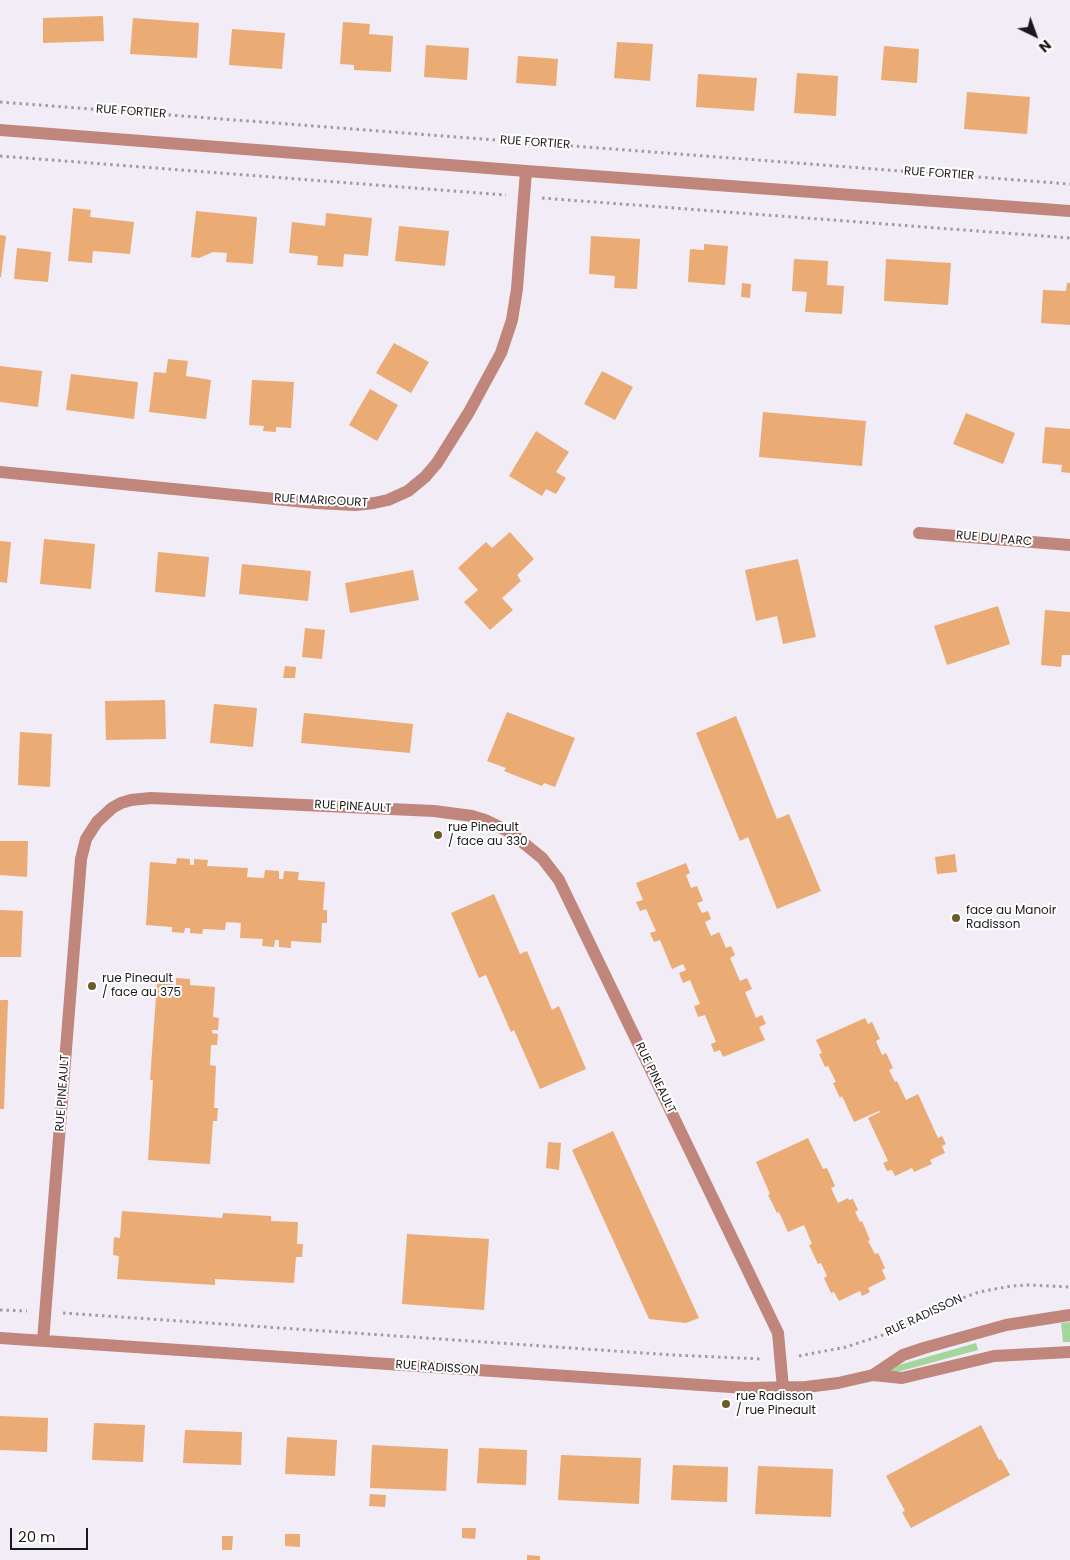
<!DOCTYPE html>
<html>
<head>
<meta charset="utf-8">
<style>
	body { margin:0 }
	#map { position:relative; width:1070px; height:1560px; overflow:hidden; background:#f1ecf6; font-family:Poppins,sans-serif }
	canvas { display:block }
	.north { position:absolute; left:1010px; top:10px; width:50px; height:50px; -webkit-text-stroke:4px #fff; paint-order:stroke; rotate:138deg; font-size:14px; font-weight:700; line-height:20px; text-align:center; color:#1a191c }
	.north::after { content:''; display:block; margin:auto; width:18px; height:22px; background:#1a191c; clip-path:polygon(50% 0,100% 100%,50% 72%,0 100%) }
	.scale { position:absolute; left:10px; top:1528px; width:78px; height:22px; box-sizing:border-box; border:2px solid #1a191c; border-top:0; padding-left:6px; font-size:15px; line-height:18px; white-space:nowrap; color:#1a191c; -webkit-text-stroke:4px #fff; paint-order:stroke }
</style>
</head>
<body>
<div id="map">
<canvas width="1070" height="1560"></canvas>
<div class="north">N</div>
<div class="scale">20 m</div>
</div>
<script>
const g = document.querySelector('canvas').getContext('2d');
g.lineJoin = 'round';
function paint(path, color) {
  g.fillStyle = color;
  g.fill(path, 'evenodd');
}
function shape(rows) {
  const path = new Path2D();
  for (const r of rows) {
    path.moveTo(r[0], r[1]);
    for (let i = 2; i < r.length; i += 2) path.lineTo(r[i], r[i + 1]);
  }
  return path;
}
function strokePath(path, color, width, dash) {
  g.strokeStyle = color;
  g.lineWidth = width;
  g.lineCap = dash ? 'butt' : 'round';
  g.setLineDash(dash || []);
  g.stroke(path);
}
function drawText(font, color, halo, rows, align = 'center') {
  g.font = font + ' Poppins,sans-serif';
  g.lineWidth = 4;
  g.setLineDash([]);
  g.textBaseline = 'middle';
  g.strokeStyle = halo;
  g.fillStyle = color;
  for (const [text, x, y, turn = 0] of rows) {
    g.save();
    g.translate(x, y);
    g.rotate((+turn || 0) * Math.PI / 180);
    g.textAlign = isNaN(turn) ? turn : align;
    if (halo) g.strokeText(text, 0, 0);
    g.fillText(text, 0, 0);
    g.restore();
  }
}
const green = shape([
	[1070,1322,1070,1342,1063,1342,1061,1323],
	[976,1343,978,1350,886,1375,885,1369]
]);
const building = shape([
	[103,16,104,41,43,43,43,18],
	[133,18,199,23,197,58,130,54],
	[343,22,370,24,369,34,393,36,391,72,354,70,354,65,340,64],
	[232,29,285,33,282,69,229,65],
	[617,42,653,44,650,81,614,78],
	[426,45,469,48,467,80,424,77],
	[884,46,919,49,917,83,881,80],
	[518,56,558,59,556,86,516,83],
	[797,73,838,76,836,116,794,113],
	[698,74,757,78,754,111,696,107],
	[967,92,1030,97,1027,134,964,129],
	[73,208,91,210,90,217,134,222,130,254,93,251,92,263,68,261],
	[196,211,257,217,253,264,226,262,227,253,213,252,199,258,191,257],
	[326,213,372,218,368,256,344,254,343,267,317,265,318,256,289,253,292,222,325,226],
	[399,226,449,231,445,266,395,261],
	[0,235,6,236,1,277,0,277],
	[591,236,640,239,637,289,614,288,615,276,589,274],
	[704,244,728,246,725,285,688,282,690,249,704,250],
	[17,248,51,252,48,282,14,279],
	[794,259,828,261,827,285,844,286,842,314,805,312,807,292,792,291],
	[886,259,951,263,948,305,884,301],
	[742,283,751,284,750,298,741,297],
	[1067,283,1070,283,1070,325,1041,323,1043,290,1066,291],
	[394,343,429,362,411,393,376,373],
	[168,359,188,361,186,376,211,380,206,419,149,412,154,372,166,373],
	[0,366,42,371,38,407,0,402],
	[602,371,633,387,615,420,584,404],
	[71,374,138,382,134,419,66,410],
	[252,380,294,382,291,428,276,427,276,432,263,431,264,426,249,425],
	[370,389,398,405,377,441,349,425],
	[763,412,866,421,862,466,759,457],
	[966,413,1015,433,1003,464,953,444],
	[1045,427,1070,429,1070,473,1061,472,1062,465,1042,463],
	[536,431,569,452,556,472,566,478,556,494,546,489,542,496,509,476],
	[510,532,534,559,517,575,521,581,502,598,513,610,490,630,464,602,478,590,458,568,486,542,492,548],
	[44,539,95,544,91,589,40,584],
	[0,541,11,542,7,583,0,582],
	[158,552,209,557,205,597,155,592],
	[798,559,816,637,783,644,777,616,756,621,745,570],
	[242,564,311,571,308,601,239,594],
	[413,570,419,600,350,613,345,583],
	[998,606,1010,644,947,665,934,626],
	[1045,610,1070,612,1070,655,1062,655,1061,667,1041,665],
	[305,628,325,630,322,659,302,657],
	[285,666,296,667,295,678,283,678],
	[165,700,166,739,106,740,105,701],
	[214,704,257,708,253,747,210,743],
	[507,712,575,738,555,787,544,783,542,786,504,771,506,768,487,761],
	[304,713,413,724,410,753,301,743],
	[736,716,777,819,789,814,821,891,777,909,748,837,740,841,696,733],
	[20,732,52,734,50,787,18,785],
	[0,841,28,841,27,877,0,875],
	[955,854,957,872,937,874,935,857],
	[177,858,190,859,190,865,194,865,194,859,208,860,207,866,248,868,247,877,264,878,265,870,279,871,279,879,283,879,284,871,299,872,298,880,325,882,323,910,327,910,327,923,322,923,321,943,291,941,291,948,279,947,279,940,275,940,274,947,262,946,263,939,240,938,241,923,226,922,225,930,203,929,202,934,190,933,190,928,185,928,184,933,172,932,172,927,146,925,150,862,176,864],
	[686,863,690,873,686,875,691,888,697,886,703,901,697,903,702,913,708,911,711,919,705,922,711,936,719,932,726,948,731,946,735,955,730,958,740,981,747,978,752,989,745,992,756,1018,762,1015,766,1024,759,1027,765,1040,723,1057,720,1050,714,1052,711,1044,716,1042,705,1015,698,1017,694,1006,700,1004,690,980,683,983,679,973,686,970,683,964,672,969,660,940,654,942,650,933,656,931,646,909,640,911,636,902,643,900,636,883],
	[494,894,520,954,527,951,552,1010,559,1006,586,1069,540,1089,514,1030,511,1032,486,975,479,978,451,913],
	[0,910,23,911,21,957,0,957],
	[176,978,190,979,190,985,215,987,213,1017,219,1018,218,1030,212,1030,212,1033,218,1034,217,1045,211,1045,210,1065,216,1066,214,1108,218,1108,217,1121,213,1121,210,1164,148,1160,153,1080,150,1080,157,983,176,985],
	[0,1000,8,1000,4,1109,0,1109],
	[865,1018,868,1024,872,1022,880,1039,876,1041,882,1055,886,1053,893,1068,889,1070,895,1082,897,1081,906,1100,918,1094,938,1138,942,1136,946,1144,942,1146,945,1153,930,1160,932,1164,914,1172,912,1168,895,1176,892,1170,887,1171,883,1163,888,1161,868,1118,880,1112,879,1111,854,1122,842,1096,840,1098,833,1083,836,1082,828,1066,825,1067,819,1054,822,1053,816,1040],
	[613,1131,699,1318,686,1323,649,1319,572,1150],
	[808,1138,823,1169,827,1168,835,1186,831,1188,838,1203,848,1198,849,1200,853,1199,858,1210,855,1212,860,1222,862,1221,870,1240,868,1241,875,1254,878,1253,885,1268,882,1270,886,1279,868,1288,870,1292,862,1296,860,1291,839,1301,834,1292,831,1293,824,1278,827,1276,821,1263,818,1264,809,1245,812,1244,804,1225,788,1232,779,1212,777,1213,768,1195,770,1194,756,1162],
	[548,1142,561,1143,559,1170,546,1168],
	[122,1211,222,1218,223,1213,271,1216,271,1221,298,1222,297,1244,303,1244,302,1257,296,1257,294,1283,215,1279,215,1285,117,1279,119,1256,113,1255,114,1237,120,1238],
	[407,1234,489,1239,484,1310,402,1304],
	[0,1416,48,1418,47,1452,0,1450],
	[94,1423,145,1425,143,1462,92,1460],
	[981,1425,999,1460,1001,1459,1010,1475,911,1528,902,1512,905,1511,886,1476],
	[185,1430,242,1432,241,1465,183,1463],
	[287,1437,337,1440,335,1476,285,1474],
	[372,1445,448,1449,446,1491,370,1488],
	[479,1448,527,1450,526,1485,477,1483],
	[561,1455,641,1458,639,1504,558,1500],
	[673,1465,728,1467,727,1502,671,1500],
	[758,1466,833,1469,831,1517,755,1514],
	[370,1494,386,1495,385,1507,369,1506],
	[462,1528,476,1528,475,1539,462,1538],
	[285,1534,300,1534,300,1547,285,1546],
	[222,1536,233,1536,232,1550,222,1550],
	[527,1555,540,1556,540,1560,527,1560]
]);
const path = shape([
	[0,102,1070,184],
	[0,156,506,195],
	[542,198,1070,238],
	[0,1310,27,1311],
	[63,1313,673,1355,762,1359],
	[799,1356,846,1347,889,1333,946,1304,979,1292,1011,1286,1028,1285,1070,1287]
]);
const minor = shape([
	[0,130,526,171,1070,211],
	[0,472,316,503,355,505,374,503,388,500,408,491,425,477,437,463,469,412,501,353,512,320,517,289,526,171],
	[919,533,1070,545],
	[0,1338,746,1388,806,1387,838,1383,873,1375,902,1378,994,1356,1070,1352],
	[43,1341,81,859,86,839,97,822,112,808,121,803,131,800,151,798,434,811,472,816,485,820,510,832,542,858,559,880,778,1333,783,1388],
	[873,1375,903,1355,924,1348,1006,1325,1070,1315]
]);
const markers = [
	[438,835,5,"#6a5b28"],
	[956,918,5,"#6a5b28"],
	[92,986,5,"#6a5b28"],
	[726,1404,5,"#6a5b28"]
];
const streetNames = [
	["RUE FORTIER",131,112,4],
	["RUE FORTIER",535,143,4],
	["RUE FORTIER",939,174,4],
	["RUE MARICOURT",321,501,3],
	["RUE DU PARC",994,539,5],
	["RUE PINEAULT",353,807,3],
	["RUE PINEAULT",655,1078,64],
	["RUE PINEAULT",63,1093,-86],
	["RUE RADISSON",924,1316,-25],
	["RUE RADISSON",437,1368,4]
];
const poiNames = [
	["rue Pineault",448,828],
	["/ face au 330",448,842],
	["face au Manoir",966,911],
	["Radisson",966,925],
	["rue Pineault",102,979],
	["/ face au 375",102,993],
	["rue Radisson",736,1397],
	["/ rue Pineault",736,1411]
];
paint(green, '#a2d69d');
paint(building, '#ebab74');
strokePath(path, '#9f9ca3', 3, [2.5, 4]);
strokePath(minor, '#c0867c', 12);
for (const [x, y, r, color] of markers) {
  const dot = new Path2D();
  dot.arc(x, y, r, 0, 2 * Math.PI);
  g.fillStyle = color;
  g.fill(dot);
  strokePath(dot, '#fff', 2);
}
drawText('12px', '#1a191c', '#fff', streetNames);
drawText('12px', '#1a191c', '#fff', poiNames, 'left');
</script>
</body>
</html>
